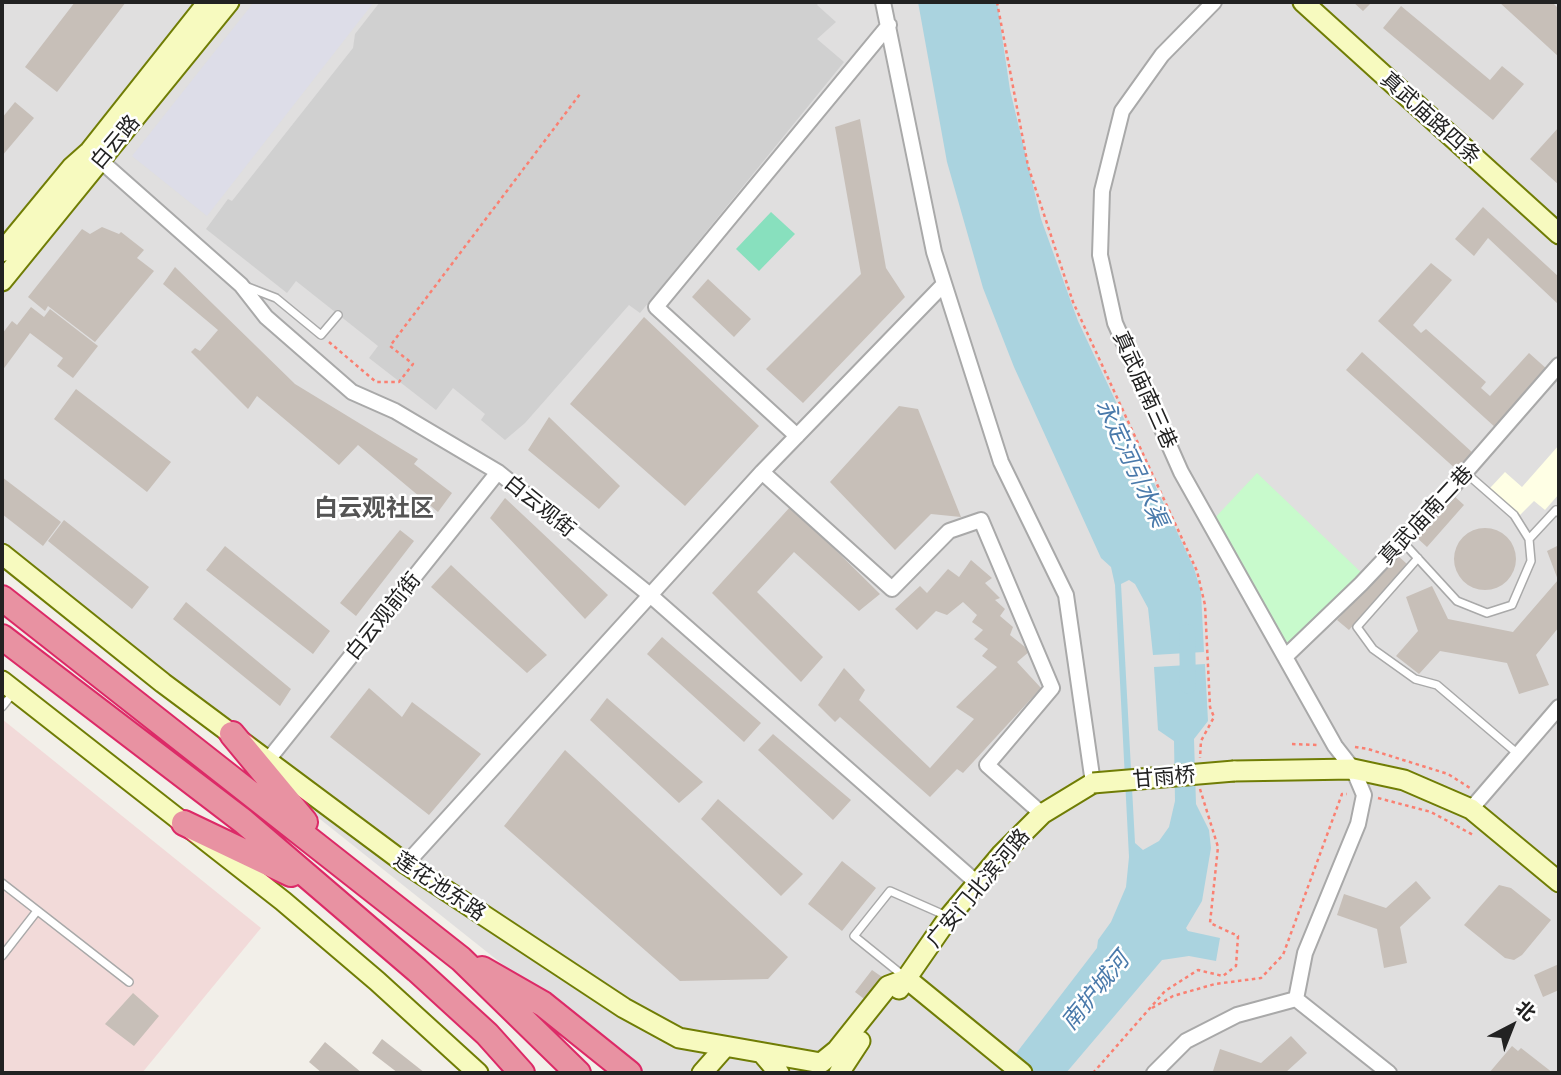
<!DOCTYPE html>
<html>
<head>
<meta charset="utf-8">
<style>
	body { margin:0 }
	#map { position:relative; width:1561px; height:1075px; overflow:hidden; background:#f2efe9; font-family:Ubuntu,"Noto Sans SC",sans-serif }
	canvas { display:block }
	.frame { position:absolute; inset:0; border:4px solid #222; pointer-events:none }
	.north { position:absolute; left:1477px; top:991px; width:70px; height:70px; -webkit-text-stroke:5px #fff; paint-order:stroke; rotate:42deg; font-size:19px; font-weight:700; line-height:28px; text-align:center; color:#222 }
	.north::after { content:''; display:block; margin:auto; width:24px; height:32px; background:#222; clip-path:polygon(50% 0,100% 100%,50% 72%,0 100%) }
</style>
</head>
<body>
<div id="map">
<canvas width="1561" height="1075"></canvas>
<div class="frame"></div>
<div class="north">北</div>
</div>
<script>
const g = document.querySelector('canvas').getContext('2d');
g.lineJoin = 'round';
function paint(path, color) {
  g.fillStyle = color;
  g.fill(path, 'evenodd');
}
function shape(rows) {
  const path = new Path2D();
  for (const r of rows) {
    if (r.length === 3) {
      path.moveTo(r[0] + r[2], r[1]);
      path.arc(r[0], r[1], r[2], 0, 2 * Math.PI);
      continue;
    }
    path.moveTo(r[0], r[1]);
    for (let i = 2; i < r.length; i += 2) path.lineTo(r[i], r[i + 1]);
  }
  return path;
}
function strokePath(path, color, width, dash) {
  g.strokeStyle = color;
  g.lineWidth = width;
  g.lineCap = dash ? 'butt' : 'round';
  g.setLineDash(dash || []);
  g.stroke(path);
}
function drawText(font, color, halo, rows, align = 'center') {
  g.font = font + ' Ubuntu,"Noto Sans SC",sans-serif';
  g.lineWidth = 5;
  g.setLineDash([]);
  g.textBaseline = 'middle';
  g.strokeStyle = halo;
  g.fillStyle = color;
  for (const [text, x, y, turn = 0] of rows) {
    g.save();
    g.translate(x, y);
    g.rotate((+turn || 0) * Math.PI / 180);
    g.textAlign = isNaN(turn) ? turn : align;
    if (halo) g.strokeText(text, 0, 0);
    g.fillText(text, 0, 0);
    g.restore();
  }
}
const residential = shape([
	[2,2,1559,2,1559,1073,639,1073,2,566]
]);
const commercial = shape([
	[2,719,261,928,142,1073,2,1073]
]);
const education = shape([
	[1559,445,1559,494,1545,510,1534,501,1520,515,1490,488,1505,472,1522,487]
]);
const religious = shape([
	[380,2,819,2,817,5,836,22,817,39,844,62,640,313,629,305,525,423,505,440,481,420,485,414,453,388,436,410,369,358,378,346,296,281,287,293,206,229,228,199,232,201,353,48,355,34]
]);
const park = shape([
	[1257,473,1367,578,1285,657,1210,523]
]);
const pitch = shape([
	[771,212,795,234,759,271,736,249]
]);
const plaza = shape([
	[254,2,374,2,207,216,132,156]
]);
const water = shape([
	[918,2,997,2,1010,90,1041,219,1078,321,1194,568,1201,592,1204,652,1153,655,1148,608,1135,584,1129,580,1121,584,1135,843,1143,850,1159,841,1169,827,1175,801,1174,741,1158,730,1154,667,1205,664,1208,721,1194,739,1196,804,1209,830,1211,848,1202,901,1186,928,1188,931,1220,938,1216,961,1189,956,1162,960,1066,1073,1001,1073,1097,948,1098,940,1111,922,1126,887,1129,857,1115,585,1111,567,1101,558,1014,367,983,288,947,162]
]);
const canal = shape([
	[1187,632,1188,686]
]);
const building = shape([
	[75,2,126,2,57,92,25,67],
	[1353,2,1372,2,1363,11],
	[1499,2,1552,2,1559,9,1559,57],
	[1401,6,1490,80,1502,66,1524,84,1493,120,1383,28],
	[15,102,34,118,2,156,2,118],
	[860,119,886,268,905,297,803,403,766,369,861,274,835,127],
	[1559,127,1559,185,1530,159],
	[1483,207,1559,277,1559,305,1488,238,1474,256,1455,239],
	[102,227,119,234,121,232,144,250,137,258,154,271,95,342,48,306,45,311,28,297,82,229,90,234],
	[1431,263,1452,280,1413,325,1421,333,1426,329,1486,382,1481,388,1490,396,1529,353,1548,370,1496,428,1378,321],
	[175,267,295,384,418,459,414,464,452,493,438,512,358,445,339,465,257,396,248,409,191,352,195,348,200,351,218,330,163,284],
	[708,279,751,319,734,337,692,297],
	[31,307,44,317,50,309,98,346,73,378,57,366,63,358,30,333,2,371,2,334,12,321,17,325],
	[644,317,759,426,685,506,570,404],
	[1362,352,1473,453,1458,471,1346,370],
	[76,389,171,462,147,492,54,419],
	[899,406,918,409,961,517,931,514,895,550,830,482],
	[549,417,620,486,599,509,528,450],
	[2,477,61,522,43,546,2,514],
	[1453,495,1464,505,1427,547,1416,537],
	[505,498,608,595,585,619,490,518],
	[791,506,880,594,859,611,794,552,757,592,823,657,801,682,712,593],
	[64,520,149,587,132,609,48,541],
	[1485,559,31],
	[400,530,414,541,356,616,340,603],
	[1559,545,1559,627,1536,655,1549,685,1519,694,1507,663,1440,651,1419,674,1396,656,1418,631,1406,597,1432,586,1448,619,1513,632,1558,580,1547,551],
	[225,546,330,631,313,654,206,570],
	[1396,554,1407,564,1349,630,1337,620],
	[971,560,992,578,985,583,1000,598,995,600,1005,609,1000,616,1013,627,1010,635,1030,651,1017,662,1041,688,963,773,957,769,930,797,840,717,835,722,818,705,844,668,865,690,859,700,930,768,974,719,956,707,997,667,982,656,988,649,974,639,983,630,972,622,977,615,963,602,947,615,936,611,917,630,895,609,920,586,927,593,948,569,959,577],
	[451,565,547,655,527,673,431,587],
	[186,602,291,689,280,706,173,619],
	[662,637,761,723,744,742,647,654],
	[369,688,402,717,412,702,481,754,429,815,330,737],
	[607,698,703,782,679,803,590,720],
	[773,734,851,800,833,820,758,750],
	[565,750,788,957,768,979,680,981,504,826],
	[718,799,803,874,781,896,701,819],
	[842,861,876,888,842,931,808,904],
	[1416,881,1431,898,1400,927,1407,963,1384,968,1377,929,1337,915,1344,894,1386,908],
	[1499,885,1511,888,1551,920,1522,955,1514,960,1505,958,1464,925],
	[1559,964,1559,990,1543,997,1534,975],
	[872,970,885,979,867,1001,855,992],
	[133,993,159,1016,134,1046,105,1024],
	[1291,1036,1307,1053,1285,1073,1213,1071,1220,1049,1261,1063],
	[382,1039,425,1073,398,1073,372,1053],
	[325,1042,362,1073,322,1073,309,1062],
	[1512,1046,1518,1051,1521,1048,1553,1073,1489,1073]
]);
const path = shape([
	[997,2,1028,166,1073,302,1197,571,1205,605,1210,707,1214,717,1201,741,1200,758],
	[329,342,376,382,399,382,413,364,390,346,580,94],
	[1292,744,1317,745],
	[1355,747,1368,749,1448,774,1470,788],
	[1378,798,1431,812,1475,836],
	[1152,1008,1173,996,1215,984,1261,978,1283,955,1342,794,1347,794],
	[1093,1073,1165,991,1198,970,1223,976,1236,966,1238,936,1210,923,1218,847,1200,789]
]);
const lane = shape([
	[245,286,276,298,321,335,338,315],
	[1529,539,1556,510,1559,513],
	[1402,541,1457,601,1487,613,1512,605,1531,561,1529,539,1514,515,1466,473],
	[1418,558,1357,627,1373,649,1415,679,1437,685,1518,754],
	[2,707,14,692],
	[2,883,129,982],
	[2,956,37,911],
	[906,978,854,936,890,891,949,917]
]);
const street = shape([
	[883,2,934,252,1001,462,1066,595,1093,783],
	[1214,2,1162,55,1122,111,1102,191,1100,255,1115,323,1181,472,1335,746,1353,769,1364,795,1358,824,1305,953,1296,999],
	[93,154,241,285,266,317,352,392,395,411,498,472,650,595,977,883],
	[797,436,656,307,889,25],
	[762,472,892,589,949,531,981,520,1052,688,987,765,1042,814],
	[1285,657,1361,584,1450,490,1559,365],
	[268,760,498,472],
	[1471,809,1559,707],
	[406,864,762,472,944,284],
	[1296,999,1389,1073],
	[1154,1073,1186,1041,1237,1015,1296,999]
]);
const secondary = shape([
	[1303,2,1559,234],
	[2,252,72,167,90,151,208,2],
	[2,281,229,2],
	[2,554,163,683,406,864,624,1008,679,1038,821,1063,837,1050,888,986,907,979],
	[2,681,283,901,377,981,478,1073],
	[1234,771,1353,769,1404,780,1471,809,1559,882],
	[907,979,1022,1073],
	[899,989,949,917,1001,855,1042,814,1093,783],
	[762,1053,779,1073],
	[702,1073,725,1047],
	[839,1073,860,1041]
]);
const highway = shape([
	[2,598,461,959,578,1073],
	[2,637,243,821,417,970,487,1034,522,1073],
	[232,734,305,822],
	[184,823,291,874],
	[482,969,543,1004,629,1073]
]);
const secondaryBridge = shape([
	[1093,783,1234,771]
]);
const streetNames = [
	["真武庙路四条",1431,118,42],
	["白云路",115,142,-50],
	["真武庙南三巷",1145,390,66],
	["白云观街",540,506,39],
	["真武庙南二巷",1426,515,-47],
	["白云观前街",383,616,-51],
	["甘雨桥",1164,777,-5],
	["莲花池东路",440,886,34],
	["广安门北滨河路",978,888,-50]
];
const waterNames = [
	["永定河引水渠",1132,463,65],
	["南护城河",1095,991,-51]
];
const quarterNames = [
	["白云观社区",374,508]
];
paint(residential, '#e0dfdf');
paint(commercial, '#f2dad9');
paint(education, '#ffffe5');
paint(religious, '#d0d0d0');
paint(park, '#c8facc');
paint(pitch, '#88e0be');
paint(plaza, '#dddde8');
paint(water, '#aad3df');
strokePath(canal, '#aad3df', 16);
paint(building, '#c7bfb8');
strokePath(lane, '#a9a9a9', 10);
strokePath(street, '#a9a9a9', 18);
strokePath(secondary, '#707d05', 23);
strokePath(highway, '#dc2a67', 28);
strokePath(path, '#fa8072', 2.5, [3.5, 3.5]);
strokePath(lane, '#fff', 7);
strokePath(street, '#fff', 14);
strokePath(secondary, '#f7fabf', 19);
strokePath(highway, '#e892a2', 24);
strokePath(secondaryBridge, '#707d05', 23, []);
strokePath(secondaryBridge, '#f7fabf', 19);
drawText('21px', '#222', '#fff', streetNames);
drawText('italic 23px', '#4a7aab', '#fff', waterNames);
drawText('bold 24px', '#555', '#fff', quarterNames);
</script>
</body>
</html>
